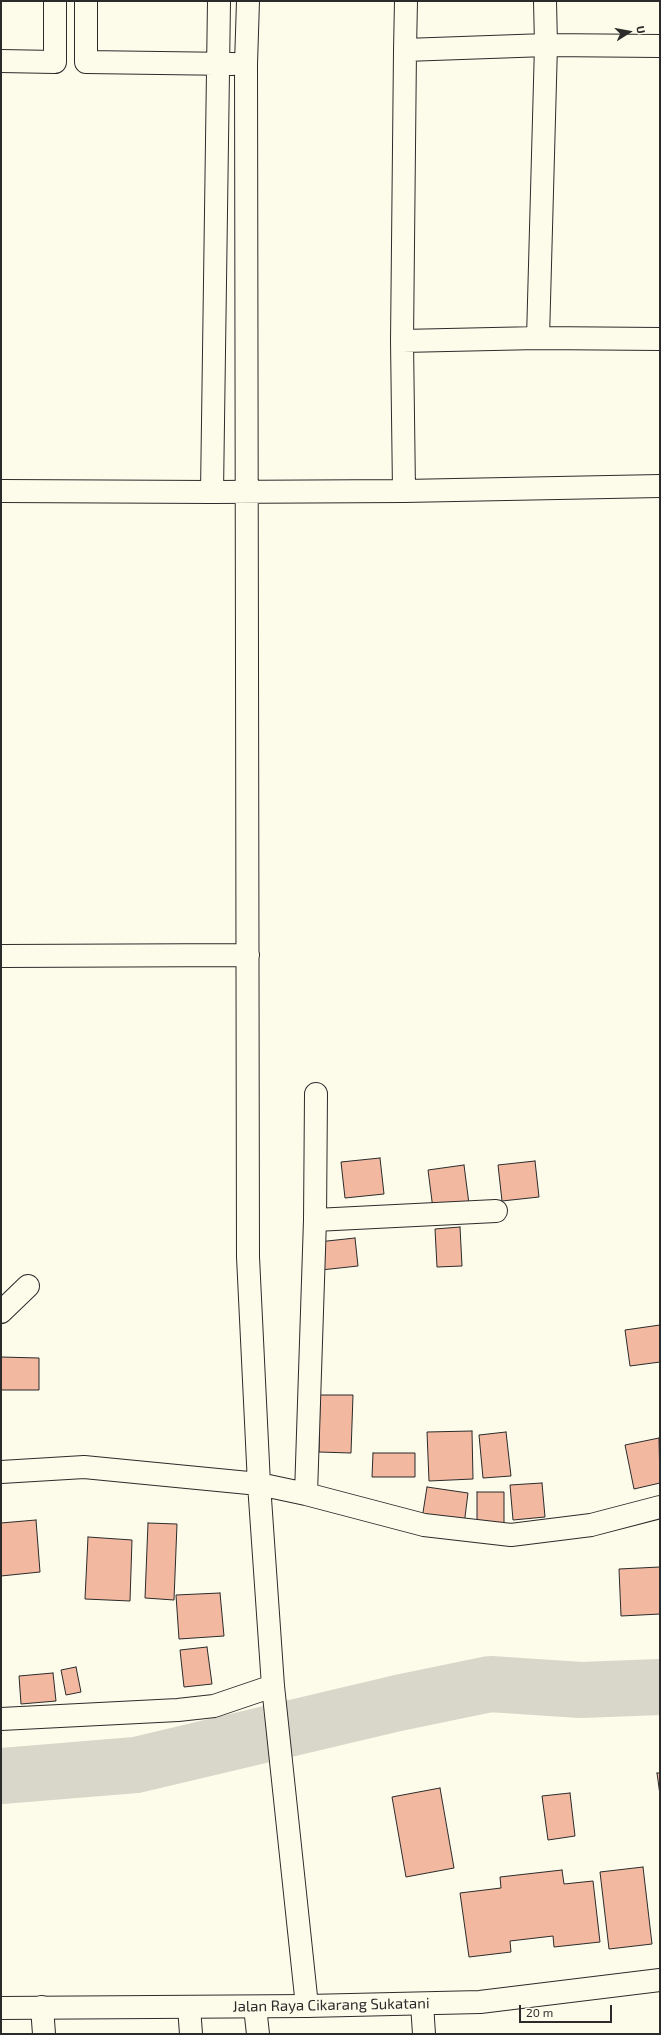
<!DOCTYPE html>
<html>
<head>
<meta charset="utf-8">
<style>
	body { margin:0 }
	#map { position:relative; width:661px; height:2035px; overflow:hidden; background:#fdfbea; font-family:"Exo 2",sans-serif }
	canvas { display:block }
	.frame { position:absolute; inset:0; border:2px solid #2b2b2b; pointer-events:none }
	.north { position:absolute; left:609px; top:12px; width:40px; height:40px; -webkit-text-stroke:3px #fdfbea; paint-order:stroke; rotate:79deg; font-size:11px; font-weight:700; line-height:16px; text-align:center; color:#2b2b2b }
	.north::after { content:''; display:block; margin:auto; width:14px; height:18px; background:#2b2b2b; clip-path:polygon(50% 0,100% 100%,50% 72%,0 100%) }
	.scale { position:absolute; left:519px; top:2005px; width:93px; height:18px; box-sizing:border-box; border:2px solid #2b2b2b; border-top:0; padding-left:5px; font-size:12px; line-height:14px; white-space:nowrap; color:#2b2b2b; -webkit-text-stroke:3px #fdfbea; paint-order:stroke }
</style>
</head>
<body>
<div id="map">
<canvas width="661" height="2035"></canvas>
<div class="frame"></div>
<div class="north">U</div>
<div class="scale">20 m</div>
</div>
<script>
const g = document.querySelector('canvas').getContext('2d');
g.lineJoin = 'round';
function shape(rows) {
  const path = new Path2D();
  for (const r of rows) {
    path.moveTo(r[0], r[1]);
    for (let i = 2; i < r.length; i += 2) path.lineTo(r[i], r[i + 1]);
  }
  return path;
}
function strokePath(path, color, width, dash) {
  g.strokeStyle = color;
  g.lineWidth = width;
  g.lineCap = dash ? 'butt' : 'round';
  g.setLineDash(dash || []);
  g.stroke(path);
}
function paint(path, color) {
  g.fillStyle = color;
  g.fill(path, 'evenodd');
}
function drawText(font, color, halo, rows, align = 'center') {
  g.font = font + ' "Exo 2",sans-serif';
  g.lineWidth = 3;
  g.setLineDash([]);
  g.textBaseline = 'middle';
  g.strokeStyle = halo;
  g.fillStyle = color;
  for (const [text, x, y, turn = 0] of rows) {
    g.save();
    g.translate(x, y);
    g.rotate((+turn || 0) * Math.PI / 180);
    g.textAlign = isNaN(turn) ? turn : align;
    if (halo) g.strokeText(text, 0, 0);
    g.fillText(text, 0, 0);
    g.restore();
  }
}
const river = shape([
	[1,1776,136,1765,398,1703,490,1684,581,1690,660,1687]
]);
const building = shape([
	[380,1158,384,1194,345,1198,341,1162,380,1158],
	[535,1161,539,1197,502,1201,498,1165,535,1161],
	[464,1165,469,1204,433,1209,428,1170,464,1165],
	[460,1227,462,1266,437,1267,435,1229,460,1227],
	[355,1238,358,1266,321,1270,318,1242,355,1238],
	[660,1325,660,1362,630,1366,625,1330,660,1325],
	[1,1357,39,1358,39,1390,1,1390,1,1357],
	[320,1395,353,1395,351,1453,319,1452,320,1395],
	[472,1431,473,1479,429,1481,427,1432,472,1431],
	[506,1432,511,1476,483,1478,479,1435,506,1432],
	[659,1438,660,1483,634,1489,625,1445,659,1438],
	[373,1453,415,1453,415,1477,372,1477,373,1453],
	[542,1483,545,1517,513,1520,510,1485,542,1483],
	[427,1487,468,1493,464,1525,422,1519,427,1487],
	[477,1492,504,1492,504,1523,477,1523,477,1492],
	[36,1520,40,1572,1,1576,1,1523,36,1520],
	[148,1523,177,1524,174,1600,145,1598,148,1523],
	[88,1537,132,1540,130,1601,85,1599,88,1537],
	[660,1567,660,1614,621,1616,619,1569,660,1567],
	[220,1593,224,1636,179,1639,176,1595,220,1593],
	[207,1647,212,1684,184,1687,180,1650,207,1647],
	[76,1667,81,1692,66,1695,61,1670,76,1667],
	[53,1673,56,1701,21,1704,19,1676,53,1673],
	[657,1773,660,1773,660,1795,657,1773],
	[440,1788,454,1868,406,1877,392,1797,440,1788],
	[570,1793,575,1836,548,1840,542,1796,570,1793],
	[643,1867,652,1944,609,1949,600,1872,643,1867],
	[562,1870,564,1884,593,1881,600,1942,554,1947,553,1936,510,1941,511,1952,469,1957,460,1893,501,1888,500,1877,562,1870]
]);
const minor = shape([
	[86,1,86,62,233,64],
	[219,1,212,492,404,491,660,486],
	[248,1,246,64,248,1257,259,1484,273,1686,307,2006],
	[406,1,405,50,546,45,660,46],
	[1,61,55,62,55,1],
	[538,338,546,45,545,1],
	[402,341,405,50],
	[1,491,212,492],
	[404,491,402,341,538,338,660,339],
	[1,956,248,955],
	[315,1220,496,1211],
	[1,1312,28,1286],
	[1,1472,84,1467,259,1484,306,1494,424,1525,511,1535,591,1525,660,1507],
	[306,1494,315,1220,316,1094],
	[1,1719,178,1710,214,1706,273,1686],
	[422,2004,424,2034],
	[42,2007,44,2034],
	[189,2007,191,2034],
	[255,2007,258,2034]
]);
const secondary = shape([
	[1,2008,307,2006,480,2002,660,1980]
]);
const streetNames = [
	["Jalan Raya Cikarang Sukatani",331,2005,-1]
];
strokePath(river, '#d8d7c9', 56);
paint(building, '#f2b8a0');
strokePath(building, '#2b2b2b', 1);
strokePath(minor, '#2b2b2b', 24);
strokePath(secondary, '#2b2b2b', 24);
strokePath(minor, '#fdfbea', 22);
strokePath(secondary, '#fdfbea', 22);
drawText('15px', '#2b2b2b', '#fdfbea', streetNames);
</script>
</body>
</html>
